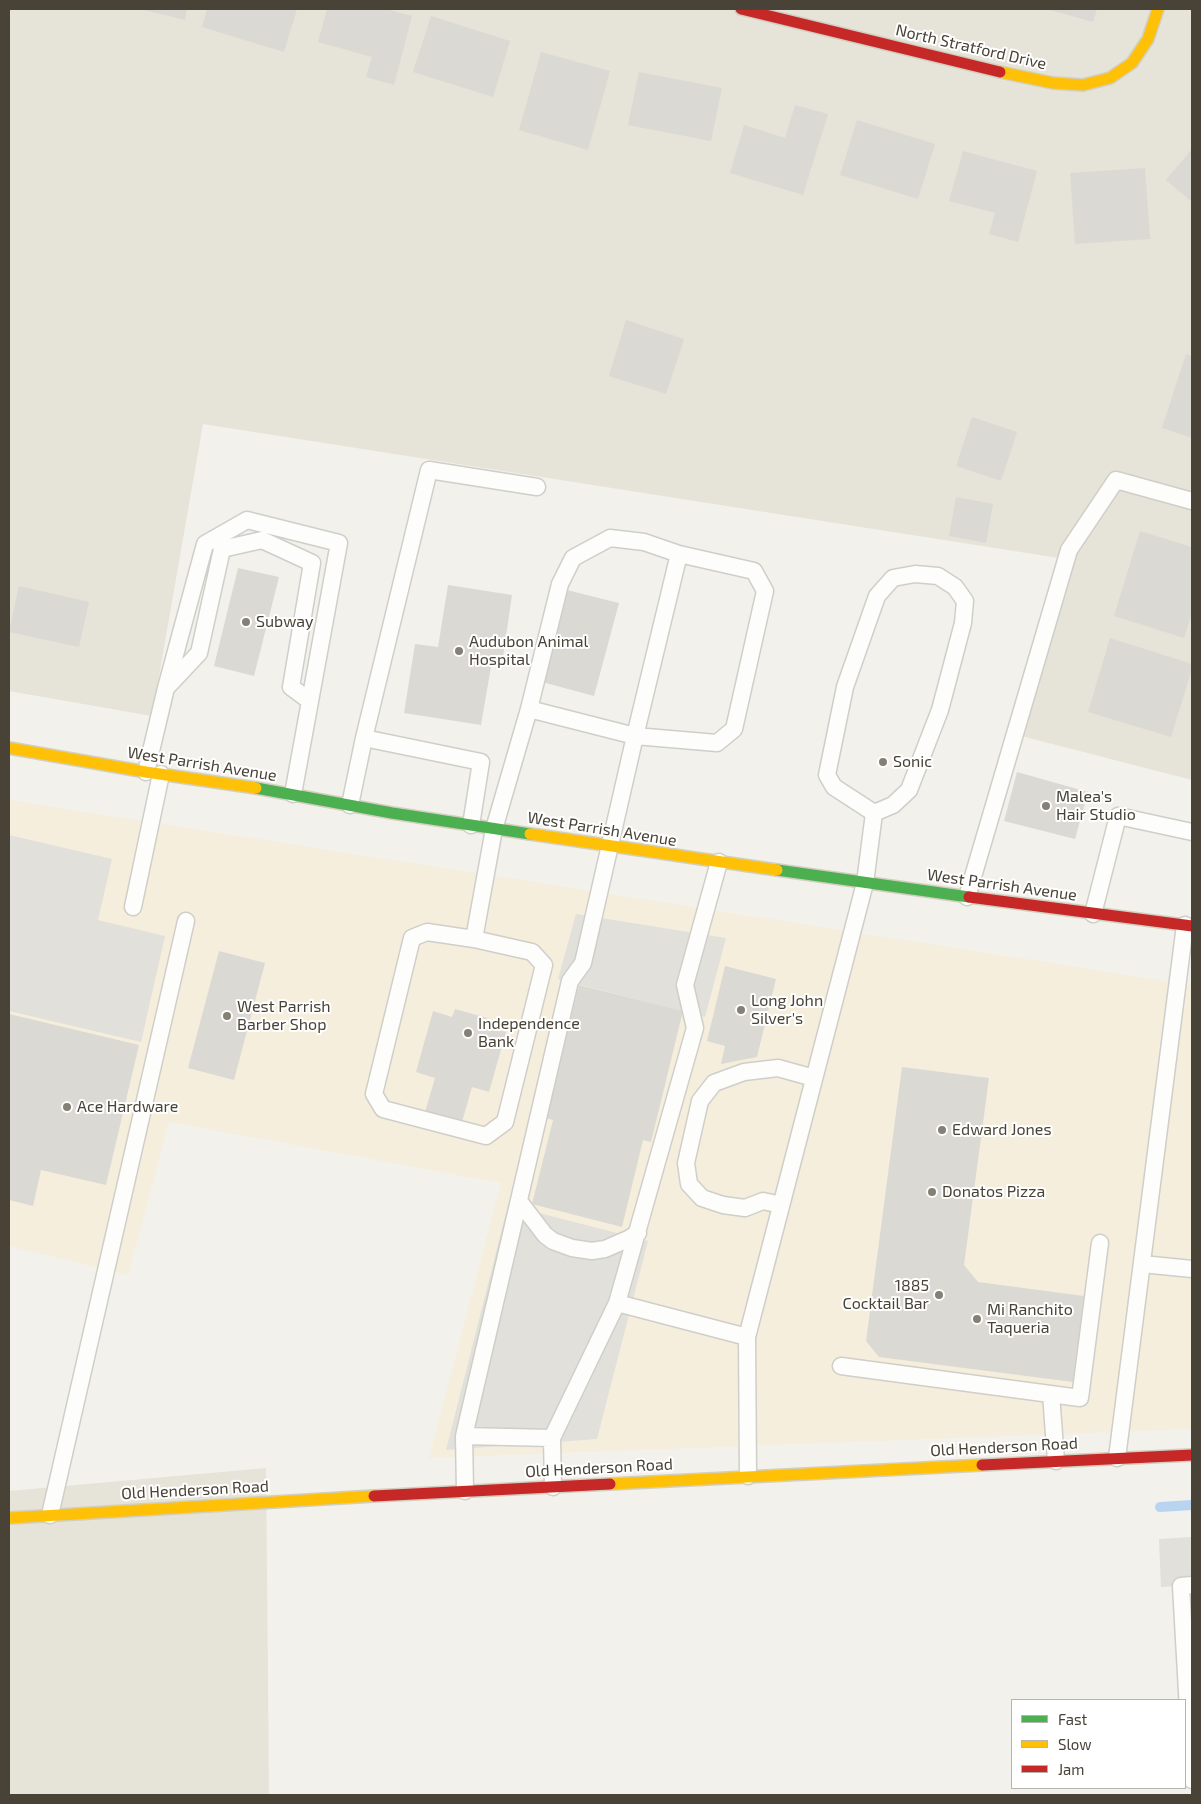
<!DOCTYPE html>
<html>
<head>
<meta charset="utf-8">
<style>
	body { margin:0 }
	#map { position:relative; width:1201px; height:1804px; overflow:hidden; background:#f2f1eb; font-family:"Exo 2",sans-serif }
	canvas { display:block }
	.frame { position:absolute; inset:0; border:10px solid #484336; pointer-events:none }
	.legend { position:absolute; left:1011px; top:1699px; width:175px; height:90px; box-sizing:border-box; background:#fff; border:1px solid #b6b4af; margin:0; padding:6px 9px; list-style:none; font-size:15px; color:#484336 }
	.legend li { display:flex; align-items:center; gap:10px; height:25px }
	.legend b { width:25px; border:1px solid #b6b4af }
</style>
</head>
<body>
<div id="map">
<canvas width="1201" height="1804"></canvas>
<div class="frame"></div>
<ul class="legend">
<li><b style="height:6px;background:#4caf50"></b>Fast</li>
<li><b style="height:6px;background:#ffc107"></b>Slow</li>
<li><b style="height:6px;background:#c62828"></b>Jam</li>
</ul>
</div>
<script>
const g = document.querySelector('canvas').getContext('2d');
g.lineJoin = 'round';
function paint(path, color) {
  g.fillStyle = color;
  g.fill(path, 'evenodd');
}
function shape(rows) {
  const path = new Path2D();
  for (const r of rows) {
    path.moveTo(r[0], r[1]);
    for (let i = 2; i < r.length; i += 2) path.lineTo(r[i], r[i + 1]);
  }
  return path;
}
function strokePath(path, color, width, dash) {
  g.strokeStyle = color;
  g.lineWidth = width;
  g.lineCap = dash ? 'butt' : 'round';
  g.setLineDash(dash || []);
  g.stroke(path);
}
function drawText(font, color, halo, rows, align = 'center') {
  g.font = font + ' "Exo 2",sans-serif';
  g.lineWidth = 4;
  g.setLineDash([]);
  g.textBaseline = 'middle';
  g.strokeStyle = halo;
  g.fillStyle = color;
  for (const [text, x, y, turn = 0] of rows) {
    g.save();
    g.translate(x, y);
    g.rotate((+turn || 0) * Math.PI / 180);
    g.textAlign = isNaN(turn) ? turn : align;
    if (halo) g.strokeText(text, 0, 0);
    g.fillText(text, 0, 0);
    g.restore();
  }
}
const residential = shape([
	[9,9,1192,9,1192,780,1010,733,1059,558,203,424,152,716,9,691],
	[266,1468,269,1795,9,1795,9,1491]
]);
const commercial = shape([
	[9,800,1192,985,1192,1429,429,1458,501,1183,169,1122,128,1275,9,1246]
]);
const parking = shape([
	[9,835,112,859,98,920,165,936,141,1042,9,1011],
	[576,914,726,938,705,1017,558,979],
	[508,1205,648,1241,597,1439,446,1450],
	[1192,1537,1192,1585,1161,1587,1159,1539]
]);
const stream = shape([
	[1160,1507,1192,1505]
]);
const building = shape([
	[140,9,187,9,185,20],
	[207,9,297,9,284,52,202,27],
	[327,9,386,9,412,16,394,85,366,77,372,57,318,42],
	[1047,9,1097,9,1093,22],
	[431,16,510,41,493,97,413,72],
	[541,52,610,71,588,150,519,130],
	[639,72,722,88,711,141,628,125],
	[795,105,828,114,803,195,730,173,744,125,785,138],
	[857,120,935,144,918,199,840,175],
	[1192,149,1192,202,1166,180],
	[963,151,1037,171,1018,242,989,234,995,213,949,201],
	[1145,168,1150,239,1075,244,1070,173],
	[626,320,684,339,666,394,609,376],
	[1186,354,1192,356,1192,438,1162,428],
	[972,417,1017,432,1001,481,956,466],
	[956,497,993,504,986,543,949,536],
	[1140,531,1192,547,1192,613,1184,638,1114,616],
	[238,568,279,577,254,676,214,666],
	[448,585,512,595,503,657,493,655,481,725,404,713,415,644,438,647],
	[19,586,89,602,79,647,9,632],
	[567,590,619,603,594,696,542,682],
	[1110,638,1192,664,1192,669,1171,737,1088,712],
	[1017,772,1088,792,1075,839,1004,821],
	[219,951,265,963,234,1080,188,1068],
	[725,966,776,979,757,1057,721,1064,725,1046,707,1041],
	[579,985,683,1011,651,1142,643,1140,622,1227,532,1204,553,1120,546,1118],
	[455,1009,487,1018,485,1026,506,1032,489,1092,472,1087,462,1122,425,1112,435,1078,416,1072,433,1011,452,1017],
	[9,1014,139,1045,106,1185,41,1170,33,1206,9,1200],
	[902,1067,989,1078,964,1265,978,1282,1084,1296,1073,1382,879,1357,866,1341]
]);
const lane = shape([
	[915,574,938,576,955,587,965,601,963,623,940,710,909,790,893,805,874,813,834,787,827,775,845,687,877,596,893,578,915,574],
	[167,687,199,653,222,549,262,540,312,563,291,687,310,701],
	[364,738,481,762,471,825],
	[146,772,166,688,205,544,247,520,339,543,293,794],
	[350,805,364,738,429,470,537,487],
	[967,897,1069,550,1116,480,1192,501],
	[133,907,161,774],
	[1093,914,1118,816,1192,832],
	[474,939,532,952,544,965,505,1122,486,1136,383,1109,374,1094,412,938,427,932,474,939,494,829,529,709,560,584,573,558,610,538,644,542,679,554],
	[519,1201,545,1235,553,1241,572,1248,592,1251,605,1249,628,1239,638,1233],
	[781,1205,763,1201,745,1208,723,1205,702,1198,689,1184,686,1163,700,1101,714,1083,744,1072,778,1068,814,1078],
	[1142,1264,1192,1269],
	[617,1303,747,1337],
	[841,1366,1080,1398,1100,1243],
	[1051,1394,1056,1461],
	[464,1436,552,1438],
	[1117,1458,1185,925],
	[748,1476,747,1337,865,883,874,813],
	[553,1487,552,1438,617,1303,695,1028,685,985,719,862],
	[465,1491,464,1436,570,981,583,963,635,736,717,743,734,729,765,591,754,571,679,554,635,736,529,709],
	[50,1515,186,921],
	[1192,1585,1181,1586,1192,1780]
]);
const fast = shape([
	[256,788,392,813,530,834],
	[777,870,969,897]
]);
const slow = shape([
	[1000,72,1053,83,1083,85,1110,78,1132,63,1148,39,1158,9],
	[9,748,146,772,256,788],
	[530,834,777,870],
	[610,1484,982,1465],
	[9,1518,374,1496]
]);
const jam = shape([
	[741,9,1000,72],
	[969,897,1192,926],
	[982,1465,1192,1455],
	[374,1496,610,1484]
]);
const markers = [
	[246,622,5,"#848075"],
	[459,651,5,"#848075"],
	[883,762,5,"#848075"],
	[1046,806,5,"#848075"],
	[741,1010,5,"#848075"],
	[227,1016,5,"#848075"],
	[468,1033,5,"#848075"],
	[67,1107,5,"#848075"],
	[942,1130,5,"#848075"],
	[932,1192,5,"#848075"],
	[939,1295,5,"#848075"],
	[977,1319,5,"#848075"]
];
const streetNames = [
	["North Stratford Drive",971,47,13],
	["West Parrish Avenue",202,764,9],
	["West Parrish Avenue",602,829,9],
	["West Parrish Avenue",1002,885,8],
	["Old Henderson Road",1004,1447,-3],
	["Old Henderson Road",599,1468,-3],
	["Old Henderson Road",195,1490,-3]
];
const poiNames = [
	["Subway",256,622],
	["Audubon Animal",469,642],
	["Hospital",469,660],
	["Sonic",893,762],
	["Malea's",1056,797],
	["Hair Studio",1056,815],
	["Long John",751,1001],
	["Silver's",751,1019],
	["West Parrish",237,1007],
	["Barber Shop",237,1025],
	["Independence",478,1024],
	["Bank",478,1042],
	["Ace Hardware",77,1107],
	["Edward Jones",952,1130],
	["Donatos Pizza",942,1192],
	["1885",929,1286,"right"],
	["Cocktail Bar",929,1304,"right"],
	["Mi Ranchito",987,1310],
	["Taqueria",987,1328]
];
paint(residential, '#e6e3d8');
paint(commercial, '#f5eedd');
paint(parking, '#e1e0da');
strokePath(stream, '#b9d4f1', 10);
paint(building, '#dbd9d3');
strokePath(lane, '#d0cec8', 19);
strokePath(fast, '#d2cfc1', 14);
strokePath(slow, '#d2cfc1', 14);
strokePath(jam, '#d2cfc1', 14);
strokePath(lane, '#fdfdfc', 16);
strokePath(fast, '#4caf50', 11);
strokePath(slow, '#ffc107', 11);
strokePath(jam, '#c62828', 11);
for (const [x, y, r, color] of markers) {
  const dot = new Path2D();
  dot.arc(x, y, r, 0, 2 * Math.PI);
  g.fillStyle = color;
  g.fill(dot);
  strokePath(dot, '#fff', 2);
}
drawText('16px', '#484336', '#fff', streetNames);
drawText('16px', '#484336', '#fff', poiNames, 'left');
</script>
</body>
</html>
